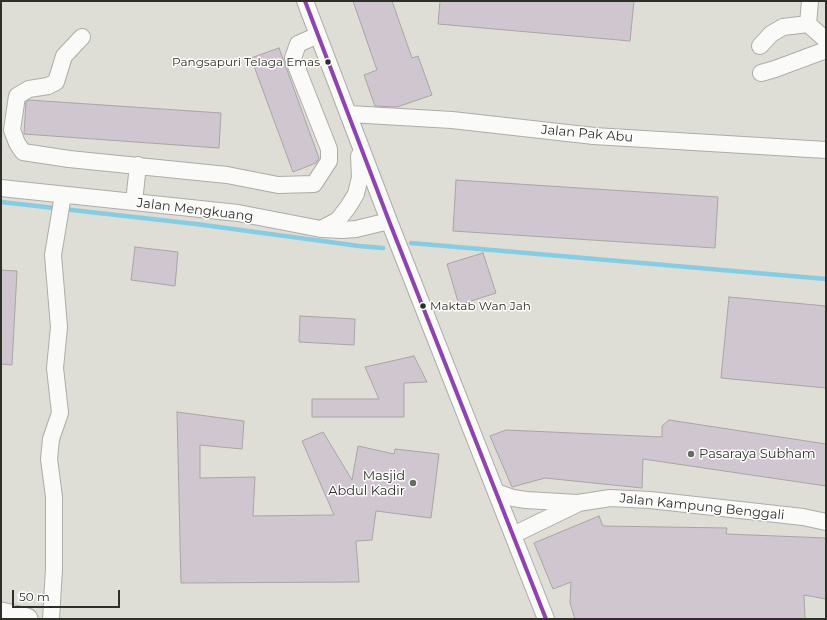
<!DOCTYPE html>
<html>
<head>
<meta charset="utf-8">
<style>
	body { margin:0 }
	#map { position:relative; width:827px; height:620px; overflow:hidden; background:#deddd6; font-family:Montserrat,sans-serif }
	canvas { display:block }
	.frame { position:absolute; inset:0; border:2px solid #2f2f29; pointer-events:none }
	.scale { position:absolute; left:12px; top:590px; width:108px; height:18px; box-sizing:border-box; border:2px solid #2f2f29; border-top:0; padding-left:5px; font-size:12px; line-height:14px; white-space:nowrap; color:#2f2f29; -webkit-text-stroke:3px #fff; paint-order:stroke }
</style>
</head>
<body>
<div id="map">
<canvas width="827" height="620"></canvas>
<div class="frame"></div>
<div class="scale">50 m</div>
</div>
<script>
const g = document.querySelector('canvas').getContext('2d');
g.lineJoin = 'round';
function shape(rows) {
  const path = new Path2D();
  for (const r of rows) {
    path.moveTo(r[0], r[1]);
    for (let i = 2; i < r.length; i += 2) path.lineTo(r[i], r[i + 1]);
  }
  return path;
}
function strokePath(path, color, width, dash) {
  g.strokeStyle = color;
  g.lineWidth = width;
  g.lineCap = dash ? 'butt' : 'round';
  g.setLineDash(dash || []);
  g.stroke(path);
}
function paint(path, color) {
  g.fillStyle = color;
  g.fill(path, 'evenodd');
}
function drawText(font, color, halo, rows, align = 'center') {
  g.font = font + ' Montserrat,sans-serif';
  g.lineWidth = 3;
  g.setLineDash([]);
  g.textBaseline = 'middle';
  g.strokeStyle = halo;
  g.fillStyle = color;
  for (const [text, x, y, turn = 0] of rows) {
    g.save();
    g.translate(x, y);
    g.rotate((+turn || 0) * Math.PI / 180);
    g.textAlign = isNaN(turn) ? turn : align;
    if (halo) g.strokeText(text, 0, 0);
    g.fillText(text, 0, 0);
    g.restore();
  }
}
const stream = shape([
	[1,202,196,224,359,246,383,248],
	[411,243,826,279]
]);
const building = shape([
	[353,1,392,1,412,58,418,56,432,95,397,107,375,106,364,75,377,70,353,1],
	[440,1,634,1,630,41,438,24,440,1],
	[279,48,319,158,316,163,293,172,251,58,279,48],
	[29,100,221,113,219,148,24,134,26,102,29,100],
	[456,180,718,197,715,248,453,231,456,180],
	[135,247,178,252,175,286,131,280,135,247],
	[483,253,496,293,459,305,447,264,483,253],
	[1,270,17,271,12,365,1,364,1,270],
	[729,297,826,306,826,388,721,378,729,297],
	[300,316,355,319,354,345,299,342,300,316],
	[414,356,427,382,404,383,404,417,312,417,312,399,379,399,365,367,414,356],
	[177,412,244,421,242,449,200,445,200,478,255,477,253,516,334,515,302,441,323,432,352,480,358,446,394,454,395,449,439,454,431,518,376,511,372,540,356,541,359,582,181,583,177,412],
	[669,420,826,444,826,486,643,459,642,488,545,478,512,487,490,436,506,430,662,437,662,426,669,420],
	[599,516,603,526,727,528,726,534,826,538,826,599,804,595,805,619,575,619,570,603,571,582,553,589,534,543,599,516]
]);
const minor = shape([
	[305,1,389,221,546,619],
	[810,1,808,24,826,40],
	[82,37,64,56,56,82,48,86,29,89,17,96,12,130,17,143,23,152,69,159,227,175,278,185,314,184,329,161,329,149,293,58,298,44,318,35],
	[760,46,771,34,783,27,808,24],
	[761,73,775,69,826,50],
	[349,114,452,120,594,136,826,150],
	[1,188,238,213,321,229,343,230,356,229,389,221],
	[134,202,138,165],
	[321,229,338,220,348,207,356,194,360,177,359,156],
	[496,492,513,498,526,500,578,503,610,498,650,500,803,517,826,522],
	[513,535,577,504],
	[51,619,54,569,54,497,49,459,51,439,60,413,55,368,59,327,53,255,63,195]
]);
const major = shape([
	[1,613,27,619]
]);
const bus1 = shape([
	[305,1,389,221,546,619]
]);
const markers = [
	[328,62,3.5,"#2f2f29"],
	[423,306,3.5,"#2f2f29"],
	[691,454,4,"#6c6c66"],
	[413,483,4,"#6c6c66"]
];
const busNames = [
	["Pangsapuri Telaga Emas",320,62],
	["Maktab Wan Jah",430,306,"left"]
];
const streetNames = [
	["Jalan Pak Abu",587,134,5],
	["Jalan Mengkuang",195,210,7],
	["Jalan Kampung Benggali",702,507,6]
];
const poiNames = [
	["Pasaraya Subham",699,454],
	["Masjid",405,476,"right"],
	["Abdul Kadir",405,491,"right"]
];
strokePath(stream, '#86cce3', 4.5);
paint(building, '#d0c6d0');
strokePath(building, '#a7a5a4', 1);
strokePath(minor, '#adaca7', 18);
strokePath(major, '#adaca7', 23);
strokePath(minor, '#fafaf9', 16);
strokePath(major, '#fafaf9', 21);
strokePath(bus1, '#8e44ad', 4);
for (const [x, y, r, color] of markers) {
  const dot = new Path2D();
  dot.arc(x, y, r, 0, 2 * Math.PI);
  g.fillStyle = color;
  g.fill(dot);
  strokePath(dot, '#fff', 1.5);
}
drawText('12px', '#2f2f29', '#fff', busNames, 'right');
drawText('13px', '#2f2f29', '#fff', streetNames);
drawText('13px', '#2f2f29', '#fff', poiNames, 'left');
</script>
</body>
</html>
